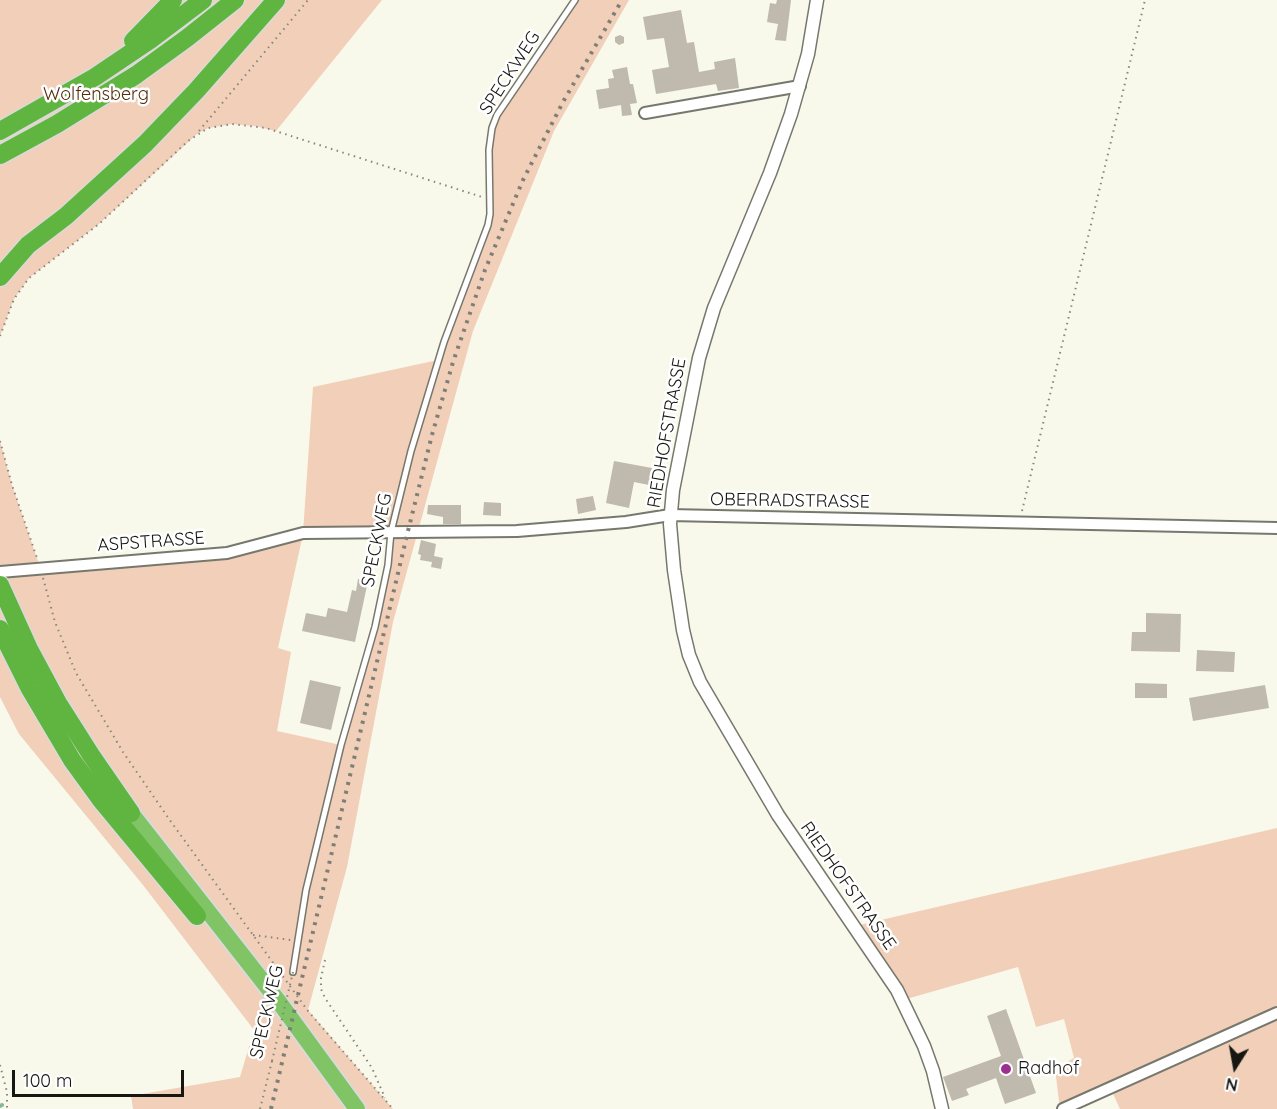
<!DOCTYPE html>
<html>
<head>
<meta charset="utf-8">
<style>
	body { margin:0 }
	#map { position:relative; width:1277px; height:1109px; overflow:hidden; background:#f8f9eb; font-family:Quicksand,sans-serif }
	canvas { display:block }
	.north { position:absolute; left:1205px; top:1037px; width:60px; height:60px; -webkit-text-stroke:4px #fff; paint-order:stroke; rotate:191deg; font-size:16px; font-weight:700; line-height:24px; text-align:center; color:#161712 }
	.north::after { content:''; display:block; margin:auto; width:21px; height:27px; background:#161712; clip-path:polygon(50% 0,100% 100%,50% 72%,0 100%) }
	.scale { position:absolute; left:12px; top:1070px; width:172px; height:27px; box-sizing:border-box; border:3px solid #161712; border-top:0; padding-left:8px; font-size:18px; line-height:21px; white-space:nowrap; color:#161712; -webkit-text-stroke:4px #fff; paint-order:stroke }
</style>
</head>
<body>
<div id="map">
<canvas width="1277" height="1109"></canvas>
<div class="north">N</div>
<div class="scale">100 m</div>
</div>
<script>
const g = document.querySelector('canvas').getContext('2d');
g.lineJoin = 'round';
function paint(path, color) {
  g.fillStyle = color;
  g.fill(path, 'evenodd');
}
function shape(rows) {
  const path = new Path2D();
  for (const r of rows) {
    path.moveTo(r[0], r[1]);
    for (let i = 2; i < r.length; i += 2) path.lineTo(r[i], r[i + 1]);
  }
  return path;
}
function strokePath(path, color, width, dash) {
  g.strokeStyle = color;
  g.lineWidth = width;
  g.lineCap = dash ? 'butt' : 'round';
  g.setLineDash(dash || []);
  g.stroke(path);
}
function drawText(font, color, halo, rows, align = 'center') {
  g.font = font + ' Quicksand,sans-serif';
  g.lineWidth = 5;
  g.setLineDash([]);
  g.textBaseline = 'middle';
  g.strokeStyle = halo;
  g.fillStyle = color;
  for (const [text, x, y, turn = 0] of rows) {
    g.save();
    g.translate(x, y);
    g.rotate((+turn || 0) * Math.PI / 180);
    g.textAlign = isNaN(turn) ? turn : align;
    if (halo) g.strokeText(text, 0, 0);
    g.fillText(text, 0, 0);
    g.restore();
  }
}
const green = shape([
	[0,0,382,0,276,131,255,126,232,124,208,128,197,134,99,224,29,278,14,299,0,336],
	[575,0,629,0,554,131,473,331,393,622,347,867,308,1010,393,1109,133,1109,131,1096,240,1077,254,1030,143,885,19,734,0,697,0,441,12,485,40,567,216,554,303,533,313,387,438,360,488,225,489,150,497,115],
	[391,532,375,627,341,745,277,731,291,652,278,648,303,534],
	[1277,828,1277,1109,1120,1109,1110,1087,1060,1109,1055,1069,1074,1058,1064,1019,1036,1027,1018,967,903,1000,855,926]
]);
const stream = shape([
	[0,1106,2,1105]
]);
const building = shape([
	[777,0,791,0,786,41,775,40,778,24,767,22,770,3,776,4],
	[681,10,687,43,694,42,699,72,715,69,714,62,735,58,739,88,718,91,716,84,656,94,652,70,669,67,664,38,647,40,643,17],
	[620,35,624,37,624,43,619,45,615,42,615,37],
	[627,67,630,84,633,84,637,103,630,104,632,115,622,116,621,105,599,109,596,90,609,88,608,79,614,78,612,70],
	[614,461,652,468,649,485,634,482,629,508,606,503],
	[593,496,596,510,578,514,576,499],
	[484,502,501,503,501,516,483,515],
	[428,505,461,505,461,524,443,524,443,517,427,514],
	[421,540,436,544,434,556,443,558,441,569,431,567,432,562,420,560,421,555,418,554],
	[358,579,368,581,355,642,302,631,306,613,326,617,328,608,347,612,352,590,356,591],
	[1146,613,1181,614,1180,652,1131,651,1132,632,1146,632],
	[1197,650,1235,652,1234,672,1196,671],
	[310,680,341,687,331,730,300,723],
	[1135,683,1167,684,1167,698,1135,698],
	[1265,685,1269,708,1193,721,1189,698],
	[1006,1009,1036,1093,1005,1104,996,1078,966,1089,969,1095,952,1101,943,1077,1001,1056,987,1016]
]);
const path = shape([
	[199,131,308,0],
	[0,336,14,299,29,278,99,224,188,141,208,128,232,124,266,128,482,197],
	[0,441,12,485,37,558],
	[1022,511,1145,0],
	[43,578,55,622,76,673,123,752,169,819,308,1011,393,1109],
	[253,935,291,940],
	[325,960,321,978,321,989,325,998,372,1068,385,1098],
	[0,1065,7,1092,7,1109],
	[260,1109,272,1061]
]);
const service = shape([
	[293,972,306,890,341,745,375,627,388,565,391,532,411,451,444,342,488,225,490,214,489,150,492,128,497,115,575,0]
]);
const minor = shape([
	[645,113,800,86],
	[0,572,227,553,303,533,517,531,626,522,670,515,1277,528],
	[1063,1109,1277,1013]
]);
const tertiary = shape([
	[817,0,808,54,791,114,770,173,714,308,699,358,673,490,670,524,674,570,683,630,689,655,700,682,778,815,897,990,924,1046,933,1071,942,1109]
]);
const trunk = shape([
	[131,813,279,1002,357,1109]
]);
const motorway = shape([
	[133,41,173,0],
	[0,131,95,77,150,40,203,0],
	[0,155,57,124,136,75,187,38,235,0],
	[0,277,28,245,66,216,145,144,196,91,276,0],
	[0,585,29,649,58,703,91,755,131,813],
	[0,629,30,689,72,760,101,800,197,916]
]);
const rail = shape([
	[271,1109,408,531,432,435,453,362,485,270,523,180,563,102,622,0]
]);
const pathBridge = shape([
	[272,1061,293,972]
]);
const markers = [
	[1006,1069,6,"#9c3090"]
];
const streetNames = [
	["SPECKWEG",510,73,-57],
	["RIEDHOFSTRASSE",667,433,-80],
	["OBERRADSTRASSE",790,501,1],
	["SPECKWEG",377,540,-79],
	["ASPSTRASSE",151,542,-4],
	["RIEDHOFSTRASSE",848,886,55],
	["SPECKWEG",267,1012,-77]
];
const parkNames = [
	["Wolfensberg",96,95]
];
const poiNames = [
	["Radhof",1018,1069]
];
paint(green, '#f1cfb9');
strokePath(stream, '#85b6a0', 4);
paint(building, '#c0b9ae');
strokePath(service, '#77786d', 8);
strokePath(minor, '#77786d', 14);
strokePath(tertiary, '#77786d', 15);
strokePath(trunk, '#dadad9', 20);
strokePath(motorway, '#dadad9', 21);
strokePath(path, '#85867c', 2, [1.5, 4.5]);
strokePath(service, '#fff', 5);
strokePath(minor, '#fff', 10);
strokePath(tertiary, '#fff', 12);
strokePath(trunk, '#80c466', 16);
strokePath(motorway, '#60b540', 18);
strokePath(rail, '#7e7f76', 4, [3, 6]);
strokePath(pathBridge, '#85867c', 2, [1.5, 4.5]);
for (const [x, y, r, color] of markers) {
  const dot = new Path2D();
  dot.arc(x, y, r, 0, 2 * Math.PI);
  g.fillStyle = color;
  g.fill(dot);
  strokePath(dot, '#fff', 2);
}
drawText('18px', '#161712', '#fff', streetNames);
drawText('18px', '#542c0c', '#fff', parkNames);
drawText('18px', '#161712', '#fff', poiNames, 'left');
</script>
</body>
</html>
